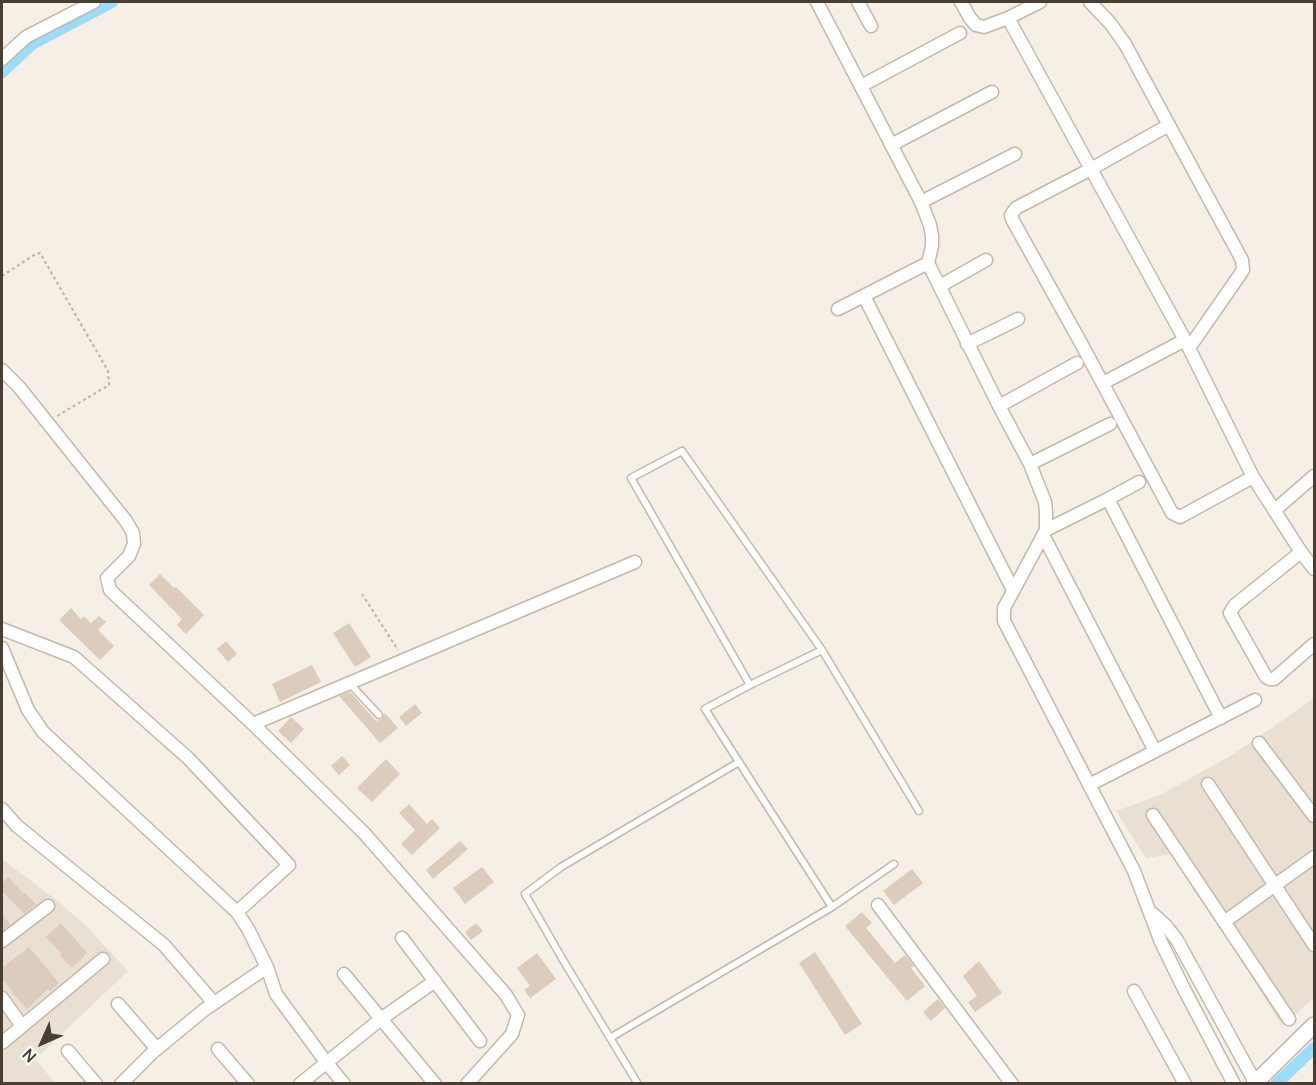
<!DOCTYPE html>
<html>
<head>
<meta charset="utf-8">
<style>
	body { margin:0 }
	#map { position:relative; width:1316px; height:1085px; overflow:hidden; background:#f5efe6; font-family:Manrope,sans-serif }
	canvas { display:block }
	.frame { position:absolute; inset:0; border:3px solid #483e34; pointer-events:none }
	.north { position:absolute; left:12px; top:1013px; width:60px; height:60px; -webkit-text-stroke:4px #fff; paint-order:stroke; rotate:225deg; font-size:16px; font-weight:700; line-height:24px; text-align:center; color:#483e34 }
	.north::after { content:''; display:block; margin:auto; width:21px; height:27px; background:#483e34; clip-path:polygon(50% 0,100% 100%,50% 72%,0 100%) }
</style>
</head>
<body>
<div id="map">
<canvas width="1316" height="1085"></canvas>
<div class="frame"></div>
<div class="north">N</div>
</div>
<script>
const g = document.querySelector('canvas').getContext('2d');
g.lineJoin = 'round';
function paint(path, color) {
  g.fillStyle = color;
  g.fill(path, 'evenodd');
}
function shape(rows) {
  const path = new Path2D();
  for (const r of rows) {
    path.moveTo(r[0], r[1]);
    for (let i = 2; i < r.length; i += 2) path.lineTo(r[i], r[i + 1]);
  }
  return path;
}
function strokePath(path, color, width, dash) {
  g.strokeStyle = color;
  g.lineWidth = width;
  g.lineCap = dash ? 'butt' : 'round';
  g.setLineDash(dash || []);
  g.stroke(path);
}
const residential = shape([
	[1314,697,1314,998,1282,1026,1195,885,1172,854,1146,858,1116,811,1160,795,1232,755,1299,709],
	[2,859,59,902,87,927,128,971,35,1059,55,1083,2,1083]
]);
const canal = shape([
	[2,72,32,44,112,2],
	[1276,1084,1314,1048]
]);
const building = shape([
	[160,574,174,588,176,587,204,615,186,634,177,625,182,619,149,585],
	[71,608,81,619,84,616,91,623,99,616,106,622,98,630,114,646,100,660,59,620],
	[349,623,371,657,355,667,333,633],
	[226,641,237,654,228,662,217,649],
	[312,665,321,682,280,702,272,684],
	[350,692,376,721,382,719,385,713,398,728,380,743,339,696],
	[415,704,422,713,406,726,399,717],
	[291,717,304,729,291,743,278,731],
	[342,756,350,765,339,775,331,766],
	[386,759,400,774,372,802,357,788],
	[409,804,427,824,432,819,440,828,412,855,401,844,415,830,399,813],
	[460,841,468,849,433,879,426,870],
	[482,867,494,882,465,904,453,888],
	[912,869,923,883,894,905,883,891],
	[8,877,23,893,24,892,36,904,24,914,2,891,2,883],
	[862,912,872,923,866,928,895,963,905,955,914,966,911,968,925,986,907,1001,845,926],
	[2,914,10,924,2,931],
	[61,923,87,953,72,968,60,956,62,954,46,937],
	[476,923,483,931,471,940,465,932],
	[29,947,59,983,50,991,48,989,27,1009,12,993,13,992,2,978,2,968],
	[815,952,862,1024,845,1035,799,963],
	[537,953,556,979,530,998,524,990,530,986,517,968],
	[979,961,1002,993,975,1012,968,1002,977,996,963,976],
	[938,999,945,1008,931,1021,923,1012]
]);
const path = shape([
	[2,276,34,255,40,253,108,371,109,385,57,416],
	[362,594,398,650]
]);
const service = shape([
	[822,650,750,685,705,709,832,907],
	[350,684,379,715],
	[750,685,631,478,682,451,822,650,919,811],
	[610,1038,832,907,894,864],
	[638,1084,563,960,525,894,561,867,739,762]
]);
const minor = shape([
	[817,2,921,202,930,225,932,236,932,246,928,263,999,406,1030,464,1045,502,1046,512,1046,530,1004,608,1004,621,1134,871,1161,942,1184,989,1234,1084],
	[858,2,871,26],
	[961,2,970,18,976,25,984,27,1008,18,1040,2],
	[1090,2,1110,23,1125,44,1242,260,1243,270,1239,276,1189,348],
	[1008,18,1185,340,1253,477,1301,552,1314,569],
	[2,59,26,37,94,2],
	[861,86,960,33],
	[1169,125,1091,169,1016,208,1011,215,1012,219,1082,345,1172,513,1180,517,1253,477],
	[891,145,992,92],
	[921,202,1015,154],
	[940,286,986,260],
	[864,296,1013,590],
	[838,309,928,263],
	[967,344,1018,319],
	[2,370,19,387,126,521,133,533,134,544,129,556,107,578,110,590,253,724,364,833,506,995,518,1015,512,1034,467,1084],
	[1103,383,1185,340],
	[999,406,1077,363],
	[1030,464,1110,424],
	[1108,499,1221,718],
	[1275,510,1314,476],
	[1046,530,1108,499,1139,482],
	[1043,535,1155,751],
	[1301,552,1235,605,1230,613,1266,677,1270,679,1274,679,1314,644],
	[2,629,74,657,188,758,289,865,237,912],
	[2,648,28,710,43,732,237,912,248,929,267,967,276,994,326,1062,344,1084],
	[253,724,635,562],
	[1259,743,1314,816],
	[1208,784,1314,945],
	[1089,785,1255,700],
	[2,809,17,826,164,945,214,1003],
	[1153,815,1289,1019],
	[878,905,1012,1084],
	[1152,913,1166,926,1177,940,1255,1082],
	[1224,922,1314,857],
	[402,938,480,1041],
	[2,941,48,906],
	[344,974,435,1084],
	[1134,991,1185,1084],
	[2,998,22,1026],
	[118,1004,157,1049],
	[2,1043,103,959],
	[218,1049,248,1084],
	[68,1051,96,1084],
	[121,1084,153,1052,204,1010,267,967],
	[300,1084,381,1019,435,981]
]);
const tertiary = shape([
	[1254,1084,1314,1025]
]);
paint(residential, '#e9e0d3');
strokePath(canal, '#9bdcf8', 12);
paint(building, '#dbccbd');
strokePath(service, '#c4b8aa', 9);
strokePath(minor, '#c4b8aa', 15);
strokePath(tertiary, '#c4b8aa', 18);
strokePath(path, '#c5b097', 2, [3, 3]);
strokePath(service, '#fff', 6);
strokePath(minor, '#fff', 12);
strokePath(tertiary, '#fff', 15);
</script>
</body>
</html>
